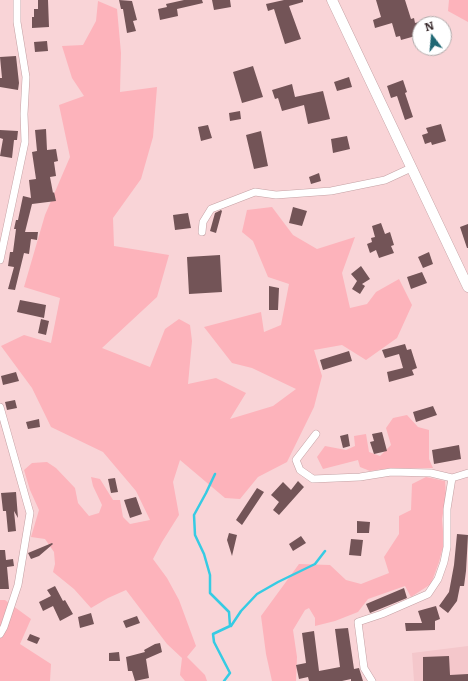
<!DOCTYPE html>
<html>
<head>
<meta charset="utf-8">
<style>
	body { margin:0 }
	#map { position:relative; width:468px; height:681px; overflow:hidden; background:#f9d4d7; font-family:Literata,serif }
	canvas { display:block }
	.north { position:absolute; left:412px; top:16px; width:40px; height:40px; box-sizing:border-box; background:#fff; border:1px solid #b1abab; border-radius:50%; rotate:344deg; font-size:11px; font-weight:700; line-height:16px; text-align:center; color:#3b2c2e }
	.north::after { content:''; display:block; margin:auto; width:14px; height:18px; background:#1f6874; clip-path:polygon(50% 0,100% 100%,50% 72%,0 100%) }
</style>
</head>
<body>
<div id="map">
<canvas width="468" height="681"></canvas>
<div class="north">N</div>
</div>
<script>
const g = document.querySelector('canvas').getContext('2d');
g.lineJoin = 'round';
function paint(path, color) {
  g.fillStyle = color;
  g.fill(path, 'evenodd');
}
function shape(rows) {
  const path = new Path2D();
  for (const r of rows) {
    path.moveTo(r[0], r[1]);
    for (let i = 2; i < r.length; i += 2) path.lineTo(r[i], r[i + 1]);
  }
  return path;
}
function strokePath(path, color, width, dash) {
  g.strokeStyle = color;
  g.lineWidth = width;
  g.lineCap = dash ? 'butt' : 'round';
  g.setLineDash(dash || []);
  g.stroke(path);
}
const built = shape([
	[468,646,468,681,414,681,412,653]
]);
const green = shape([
	[449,0,468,0,468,22,448,11],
	[98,1,117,9,121,53,120,92,157,87,153,137,141,179,113,218,114,246,169,255,157,297,102,348,150,367,165,329,179,319,190,325,192,341,188,384,216,378,246,393,230,419,273,406,296,389,252,368,232,363,204,327,261,312,264,332,281,325,289,284,268,277,253,241,242,232,247,210,272,207,293,235,317,249,355,237,342,273,350,308,367,304,376,292,399,279,412,305,397,338,366,360,342,345,314,350,322,376,314,407,287,462,258,477,240,499,225,498,180,460,173,482,179,515,162,542,153,559,167,578,179,600,196,646,187,657,205,675,207,681,185,681,180,675,182,658,167,644,126,590,108,598,91,608,74,589,53,572,55,564,54,552,45,539,31,537,39,510,30,490,24,470,32,463,47,462,56,468,75,488,78,503,89,516,99,513,102,505,93,486,91,477,100,479,113,500,120,500,123,517,130,524,150,520,136,491,103,452,51,427,32,388,1,346,24,335,51,343,60,298,24,287,45,215,70,157,59,105,84,96,72,78,62,46,83,45,96,21],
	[407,415,418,427,429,430,429,459,433,468,391,468,370,471,360,467,358,460,323,469,317,457,325,446,346,450,355,446,354,436,366,434,369,452,380,456,391,445,386,428,393,418],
	[426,477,445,481,446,496,442,519,444,543,439,562,431,584,411,597,405,586,368,599,358,612,335,621,315,626,315,618,309,608,305,610,293,630,297,657,296,681,272,681,266,654,261,616,299,564,330,565,346,580,361,584,389,573,384,557,399,534,399,516,411,510,412,484],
	[0,600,5,600,31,619,20,644,51,664,50,681,0,681]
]);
const stream = shape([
	[215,474,206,493,194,515,195,535,204,554,210,575,210,593,229,612,230,626,213,634,214,642,230,673,224,681],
	[231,626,241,611,257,594,278,582,315,564,325,551]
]);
const building = shape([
	[38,0,48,0,49,27,32,28,32,17,34,17,34,9,38,9],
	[119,0,132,1,137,20,133,21,136,31,127,33,123,9,121,9],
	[184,0,202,0,203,3,177,9,178,16,160,20,158,9,167,7,166,4],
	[212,0,230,0,231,7,214,10],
	[284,0,303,0,303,2,289,6,301,39,285,44,274,9,268,11,266,4],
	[376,0,405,0,411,19,414,18,415,23,419,22,420,30,417,30,419,35,401,40,400,36,396,37,392,23,375,28,373,20,381,17],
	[47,41,48,51,35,52,34,42],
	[16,56,19,83,18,90,0,87,0,78,2,78,0,57],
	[253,66,263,97,242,103,233,72],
	[349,77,352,87,337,91,334,82],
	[403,80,407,92,405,93,413,117,405,120,397,96,391,98,387,86],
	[292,84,295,97,323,91,330,119,308,124,304,105,282,111,278,98,275,99,272,90],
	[240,111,241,119,230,121,229,113],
	[441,124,446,141,432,145,431,142,425,144,422,135,428,133,426,128],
	[208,125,212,138,201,141,198,127],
	[46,129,47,150,56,149,58,161,54,162,56,176,50,177,53,193,54,192,56,201,32,204,25,232,38,232,37,240,31,239,29,254,24,253,15,290,8,289,14,267,8,266,10,252,13,252,16,229,14,229,16,220,18,220,23,196,31,198,29,180,36,179,32,152,37,151,35,130],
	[0,130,18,131,17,140,14,140,12,158,0,156,3,139,0,138],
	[261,131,268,166,254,169,246,135],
	[347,136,350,149,333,153,331,139],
	[319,173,321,181,311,184,309,177],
	[293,207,307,211,302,226,289,223],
	[221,210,222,211,216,233,210,231,215,213],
	[188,213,191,228,175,230,173,215],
	[381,223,385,234,390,232,394,245,391,246,394,253,379,258,376,250,370,253,367,244,372,242,371,238,375,237,372,226],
	[468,224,468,248,467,248,460,227],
	[429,252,433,264,423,268,418,257],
	[220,255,222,292,189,294,187,257],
	[361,266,370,279,362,284,365,286,360,294,352,289,357,281,351,274],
	[422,272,427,283,411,289,407,277],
	[269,286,279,288,278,310,269,310],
	[20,300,46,305,44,318,17,312],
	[41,319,49,321,46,335,38,333],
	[405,344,407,350,411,349,417,368,412,370,414,375,389,382,387,372,403,368,399,354,385,358,382,350],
	[349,351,352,361,323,370,320,360],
	[16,372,19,381,3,385,1,376],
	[15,400,17,408,7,410,5,402],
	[433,406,437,415,416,422,413,412],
	[39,419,40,427,28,429,26,422],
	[382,432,387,451,374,454,370,442,374,441,372,434],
	[348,434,350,446,343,448,340,436],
	[459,445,461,459,434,464,432,450],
	[115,478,118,492,111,493,108,479],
	[298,481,304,487,279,515,273,510,279,502,271,495,283,482,291,490],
	[257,488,264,492,242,525,236,520],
	[16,492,18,518,14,511,16,531,8,532,6,511,3,511,1,493],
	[136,497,142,514,130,518,124,500],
	[357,521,370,522,369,533,357,533],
	[229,533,237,535,232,556,227,540],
	[457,534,468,535,466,571,464,586,460,586,457,601,448,613,439,606,449,592,454,565],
	[301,536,306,543,293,551,289,544],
	[351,539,363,540,361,556,349,555],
	[52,543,53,544,39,556,31,559,28,553],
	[0,550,5,550,6,560,13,559,14,566,7,567,9,589,0,589],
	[55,586,63,601,65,600,73,614,60,621,53,606,43,611,39,602,51,596,47,590],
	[404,588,407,598,370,613,366,604],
	[436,606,440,619,435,621,435,630,406,631,405,623,422,623,418,611],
	[91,613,94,624,80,628,78,617],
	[137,616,140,623,126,628,123,621],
	[348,628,354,669,359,668,363,681,351,681,351,679,342,681,309,681,308,677,299,679,296,665,306,663,302,633,314,631,319,671,340,667,335,629],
	[30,634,40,638,37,644,27,640],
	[160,643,162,652,146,659,149,678,135,681,132,671,128,671,126,657,145,652,144,650,155,644],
	[119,652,120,661,109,661,109,653],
	[449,656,450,675,468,674,468,681,423,681,423,657]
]);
const street = shape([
	[202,232,203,222,211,209,255,192,276,195,331,191,385,180,411,168],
	[0,260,25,142,24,114,26,77,17,22,17,0],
	[0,407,30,513,18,585,4,627,0,634],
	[316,434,296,460,300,470,313,479,360,477,391,472,431,473,452,478,468,473],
	[372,681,364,668,358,622,382,614,428,594,438,579,444,562,447,547,447,509,452,478]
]);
const secondary = shape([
	[332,0,468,287]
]);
paint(built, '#f4c7cb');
paint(green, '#fdb3bb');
strokePath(stream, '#36cbe3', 2.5);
paint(building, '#735457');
strokePath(street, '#c4a1a4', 8);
strokePath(secondary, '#c4a1a4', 11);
strokePath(street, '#fff', 7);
strokePath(secondary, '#fff', 10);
</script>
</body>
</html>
